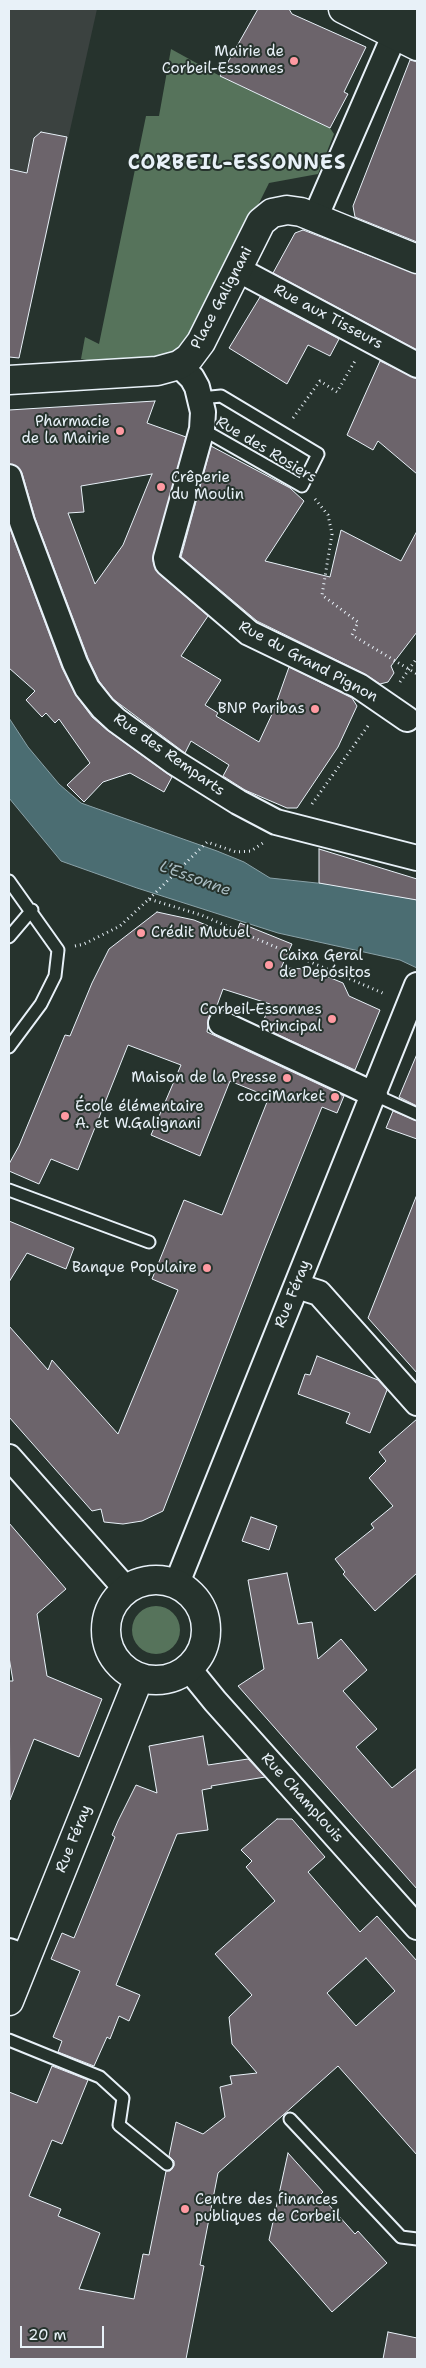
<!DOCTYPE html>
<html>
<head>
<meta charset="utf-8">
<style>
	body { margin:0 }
	#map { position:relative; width:426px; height:2368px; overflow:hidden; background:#26332d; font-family:"Shantell Sans",sans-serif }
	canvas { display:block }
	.frame { position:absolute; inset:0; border:10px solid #e8f1f8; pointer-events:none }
	.scale { position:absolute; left:20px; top:2326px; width:84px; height:22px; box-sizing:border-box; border:2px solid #e8f1f8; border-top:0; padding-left:6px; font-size:15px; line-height:18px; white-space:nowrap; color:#e8f1f8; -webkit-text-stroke:4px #26332d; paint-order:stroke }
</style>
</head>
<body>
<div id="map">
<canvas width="426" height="2368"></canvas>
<div class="frame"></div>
<div class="scale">20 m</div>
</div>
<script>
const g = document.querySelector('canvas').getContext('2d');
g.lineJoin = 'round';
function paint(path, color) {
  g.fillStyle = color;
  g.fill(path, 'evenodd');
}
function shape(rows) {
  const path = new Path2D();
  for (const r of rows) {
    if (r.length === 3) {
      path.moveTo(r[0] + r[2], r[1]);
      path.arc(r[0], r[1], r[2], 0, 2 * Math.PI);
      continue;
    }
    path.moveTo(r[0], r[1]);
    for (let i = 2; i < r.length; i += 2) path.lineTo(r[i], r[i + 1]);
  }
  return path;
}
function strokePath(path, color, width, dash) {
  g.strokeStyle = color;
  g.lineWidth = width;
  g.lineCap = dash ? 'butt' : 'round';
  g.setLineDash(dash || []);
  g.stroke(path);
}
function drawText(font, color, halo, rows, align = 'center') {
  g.font = font + ' "Shantell Sans",sans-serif';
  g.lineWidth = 4;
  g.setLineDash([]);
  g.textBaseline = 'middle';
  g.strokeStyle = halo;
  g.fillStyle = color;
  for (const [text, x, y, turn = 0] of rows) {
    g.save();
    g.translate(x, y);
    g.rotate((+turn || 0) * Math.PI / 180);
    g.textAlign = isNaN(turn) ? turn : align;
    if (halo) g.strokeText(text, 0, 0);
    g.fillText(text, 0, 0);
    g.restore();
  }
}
const built = shape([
	[9,9,97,9,24,336,9,342]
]);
const green = shape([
	[171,49,220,76,330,128,334,134,318,174,269,183,190,342,157,359,116,365,81,359,85,337,99,344,146,116,159,116],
	[156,1630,24]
]);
const water = shape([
	[9,718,28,747,59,784,81,803,217,851,244,862,270,878,345,886,417,900,417,968,400,960,278,933,137,888,61,861,9,798,9,718]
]);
const building = shape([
	[258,9,289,9,292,14,366,47,344,92,348,94,330,128,220,76,258,9],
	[410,60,417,62,417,242,355,217,353,206,410,60],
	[41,132,67,137,19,358,9,357,9,169,27,173,34,138,41,132],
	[303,230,417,274,417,350,273,273,295,233,303,230],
	[260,297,339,339,330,356,308,345,287,384,229,348,260,297],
	[380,361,417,379,417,474,378,441,373,450,347,435,380,361],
	[155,401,147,423,186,437,153,561,158,573,208,616,181,656,221,680,205,705,218,713,216,716,259,742,273,712,289,667,352,698,357,706,338,747,297,808,287,808,245,790,223,776,229,765,191,741,185,753,113,699,99,681,88,658,35,518,22,473,18,467,9,464,9,410,155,401],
	[152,474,123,545,95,584,68,513,84,512,81,486,152,474],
	[211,446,290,488,304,501,265,561,330,577,341,530,401,561,417,531,417,632,391,666,394,673,388,682,380,684,365,674,257,621,181,557,211,446],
	[9,526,62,668,75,694,92,717,107,730,172,777,164,792,130,773,103,782,84,802,67,785,90,763,59,719,55,723,46,713,42,717,26,700,35,691,9,668,9,526],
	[319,849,417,879,417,900,319,883,319,849],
	[157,912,194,920,235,937,240,923,292,944,281,968,309,969,343,983,349,996,380,1010,355,1070,261,1027,270,1004,223,989,215,1011,209,1017,207,1032,344,1096,337,1113,322,1107,265,1248,163,1511,142,1521,123,1524,104,1522,101,1509,92,1511,9,1417,9,1326,48,1370,52,1360,118,1434,178,1290,152,1279,184,1200,222,1215,269,1097,230,1081,200,1156,151,1135,181,1065,128,1045,78,1170,51,1159,39,1184,9,1171,9,1164,19,1146,65,1035,70,1036,92,983,109,949,157,912],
	[417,1054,417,1106,399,1097,417,1054],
	[393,1111,417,1121,417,1139,386,1128,393,1111],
	[416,1197,417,1197,417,1373,368,1318,416,1197],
	[9,1221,74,1248,66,1269,27,1253,9,1282,9,1221],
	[317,1356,378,1380,387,1390,370,1433,346,1423,350,1413,298,1394,305,1374,310,1375,317,1356],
	[417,1419,417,1573,375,1611,343,1574,345,1572,335,1559,374,1528,371,1524,393,1506,369,1478,386,1461,379,1452,417,1419],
	[251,1517,277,1526,269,1550,242,1541,251,1517],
	[9,1523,66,1589,37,1614,47,1676,102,1699,79,1757,34,1739,10,1800,9,1681,13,1681,9,1657,9,1523],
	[287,1573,298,1624,312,1622,318,1659,341,1639,367,1670,343,1691,377,1729,356,1747,392,1788,417,1768,417,1889,238,1686,264,1669,248,1580,287,1573],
	[203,1736,208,1765,248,1759,265,1777,211,1786,212,1788,202,1790,208,1830,177,1834,116,1985,140,1995,129,2021,119,2016,110,2039,107,2037,94,2066,58,2052,62,2041,53,2037,80,1971,51,1959,62,1933,74,1938,115,1837,112,1835,118,1821,136,1785,157,1793,149,1746,203,1736],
	[277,1819,292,1819,325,1857,308,1872,360,1932,377,1916,417,1961,417,2155,338,2066,218,2173,200,2265,204,2266,186,2359,9,2359,9,2092,37,2103,52,2066,88,2080,62,2144,52,2140,29,2196,61,2209,58,2216,100,2233,79,2289,134,2299,143,2254,149,2255,166,2171,170,2171,174,2166,174,2161,169,2156,176,2122,203,2134,225,2117,220,2087,232,2084,230,2076,257,2073,232,2044,229,2017,252,1995,215,1954,275,1901,246,1867,252,1861,241,1850,277,1819],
	[366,1958,395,1991,356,2026,327,1993,366,1958],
	[288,2153,323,2192,320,2195,355,2234,358,2231,387,2263,332,2312,269,2240,288,2153],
	[388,2332,417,2338,417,2359,383,2359,388,2332]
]);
const path = shape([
	[293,418,320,381,337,392,355,361],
	[315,499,328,515,332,534,322,595,358,622,352,635,417,674],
	[400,682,417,658],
	[312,804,370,723],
	[149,899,207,842,236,852,251,851,263,843],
	[75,946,84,944,120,926,149,899,201,915,385,994]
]);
const lane = shape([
	[201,398,221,396,318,454,302,486,202,429],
	[9,881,58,950,55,976,41,1004,9,1047],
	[9,937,32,910],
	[375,1095,417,1114],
	[9,1190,149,1242],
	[9,2040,100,2077,123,2098,119,2125,167,2164],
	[290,2119,401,2237,417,2239]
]);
const street = shape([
	[315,218,394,36],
	[239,270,417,365],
	[179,365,192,378,197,387,203,412,202,429,166,558,167,563,249,633,359,686,407,719],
	[9,477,22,522,75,663,87,688,103,708,116,720,174,762,238,802,276,822,417,858],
	[221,1023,375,1095],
	[297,1286,319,1293,417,1403],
	[9,1457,126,1589],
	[177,1583,417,985],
	[189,1669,215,1701,417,1927],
	[9,1951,26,1957]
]);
const secondary = shape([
	[343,9,417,46],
	[386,9,417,20],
	[9,380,157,371,179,365,189,358,201,342,261,222,272,213,287,210,301,212,417,259],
	[156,1630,50],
	[9,2001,139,1678]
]);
const markers = [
	[294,61,5,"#ff9aa2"],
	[120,431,5,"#ff9aa2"],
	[161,487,5,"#ff9aa2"],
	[315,709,5,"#ff9aa2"],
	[141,933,5,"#ff9aa2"],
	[269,965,5,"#ff9aa2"],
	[332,1019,5,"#ff9aa2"],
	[287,1078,5,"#ff9aa2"],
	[335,1097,5,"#ff9aa2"],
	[65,1116,5,"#ff9aa2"],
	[207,1268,5,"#ff9aa2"],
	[185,2209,5,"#ff9aa2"]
];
const poiNames = [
	["Mairie de",284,52],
	["Corbeil-Essonnes",284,69],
	["Pharmacie",110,422],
	["de la Mairie",110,439],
	["Crêperie",171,478,"left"],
	["du Moulin",171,495,"left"],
	["BNP Paribas",305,709],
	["Crédit Mutuel",151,933,"left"],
	["Caixa Geral",279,956,"left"],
	["de Depósitos",279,973,"left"],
	["Corbeil-Essonnes",322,1010],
	["Principal",322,1027],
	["Maison de la Presse",277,1078],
	["cocciMarket",325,1097],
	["École élémentaire",75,1107,"left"],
	["A. et W.Galignani",75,1124,"left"],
	["Banque Populaire",197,1268],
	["Centre des finances",195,2200,"left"],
	["publiques de Corbeil",195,2217,"left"]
];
const streetNames = [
	["Place Galignani",222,298,-62],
	["Rue aux Tisseurs",328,317,28],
	["Rue des Rosiers",266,450,31],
	["Rue du Grand Pignon",308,662,28],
	["Rue des Remparts",169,755,35],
	["Rue Féray",293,1294,-68],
	["Rue Champlouis",302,1798,48],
	["Rue Féray",74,1839,-68]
];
const waterNames = [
	["L'Essonne",195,879,20]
];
const districtNames = [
	["CORBEIL-ESSONNES",237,164]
];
paint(built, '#3b4240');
paint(green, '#56735b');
paint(water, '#4b6d72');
strokePath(water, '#8aa2a8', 1);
paint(building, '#6c646b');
strokePath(building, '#e8f1f8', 1);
strokePath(lane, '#e8f1f8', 15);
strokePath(street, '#e8f1f8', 28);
strokePath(secondary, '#e8f1f8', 31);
strokePath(path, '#e8f1f8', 3, [1, 4]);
strokePath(lane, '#26332d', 11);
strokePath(street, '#26332d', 24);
strokePath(secondary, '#26332d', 28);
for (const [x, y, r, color] of markers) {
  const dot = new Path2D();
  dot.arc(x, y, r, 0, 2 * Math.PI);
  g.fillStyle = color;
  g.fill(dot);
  strokePath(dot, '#26332d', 2);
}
drawText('15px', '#e8f1f8', '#26332d', poiNames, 'right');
drawText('15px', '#e8f1f8', '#26332d', streetNames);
drawText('italic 16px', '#a9bcc2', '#26332d', waterNames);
g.letterSpacing = '1px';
drawText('bold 20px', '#e8f1f8', '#26332d', districtNames);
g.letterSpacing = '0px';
</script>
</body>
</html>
